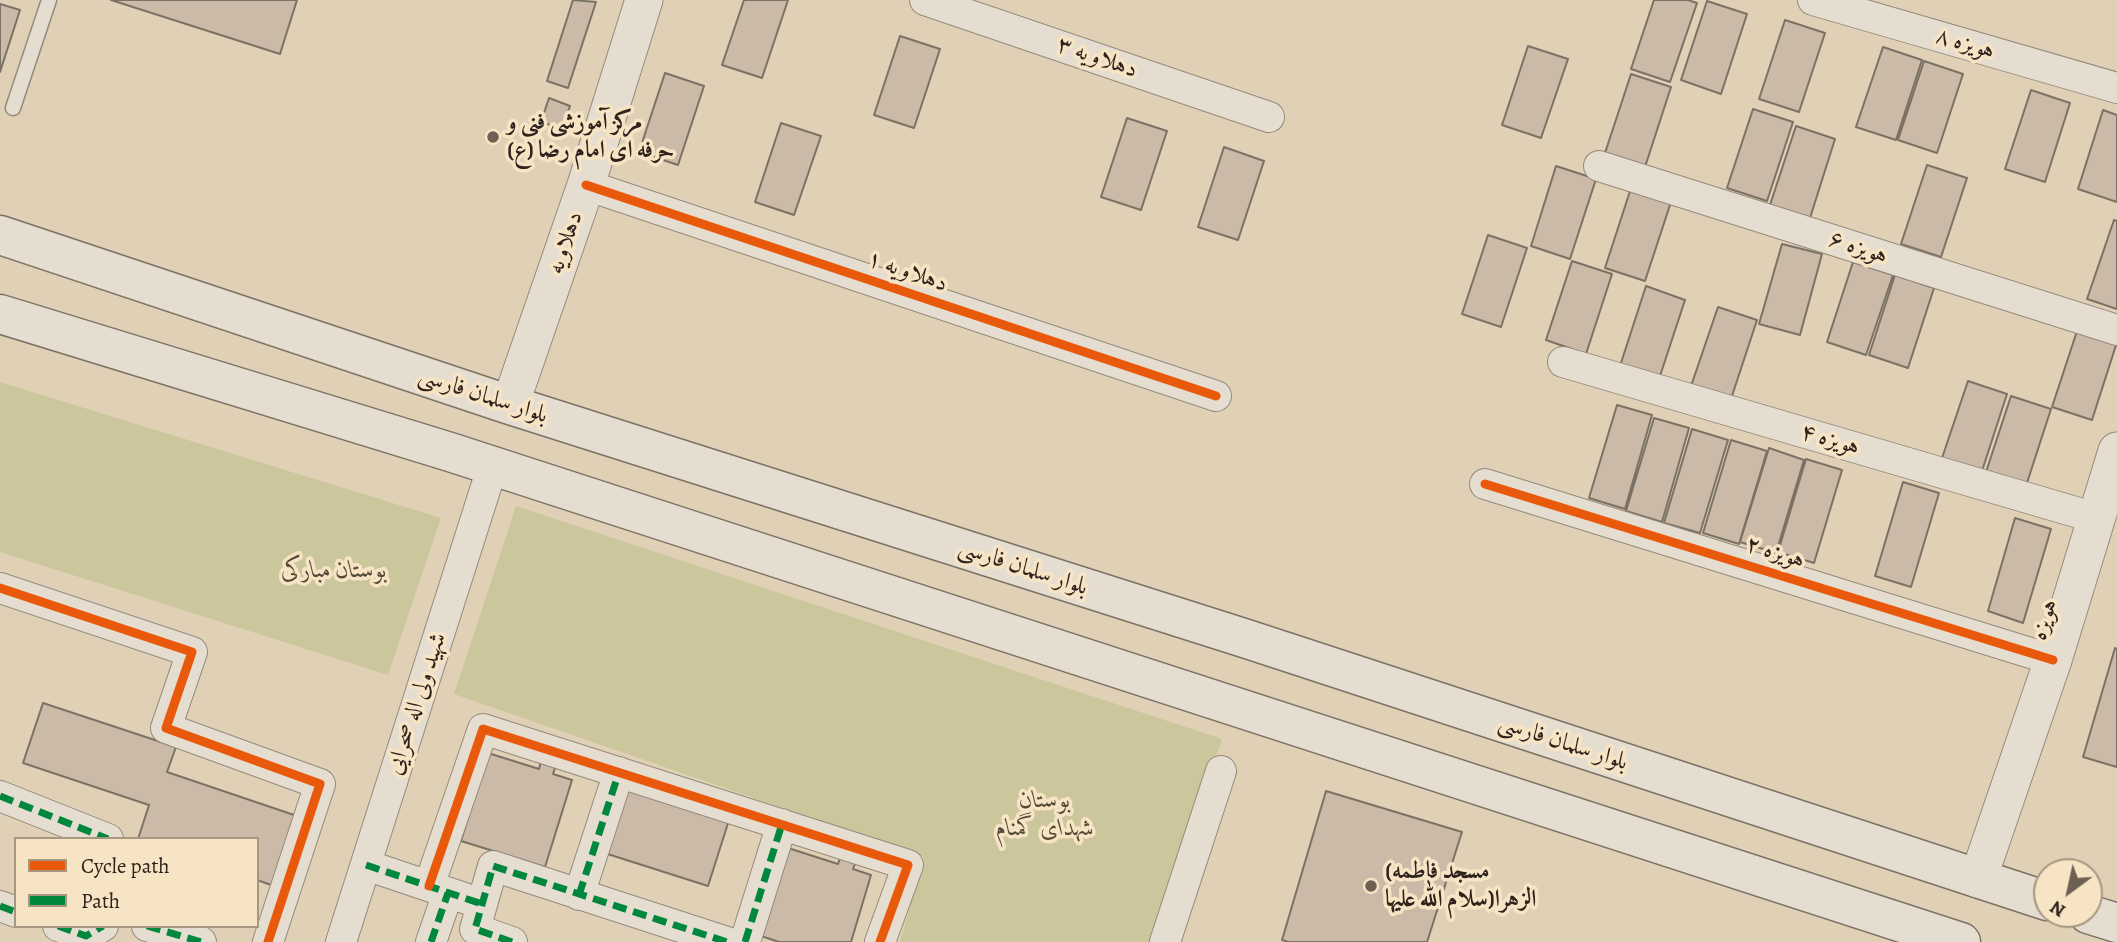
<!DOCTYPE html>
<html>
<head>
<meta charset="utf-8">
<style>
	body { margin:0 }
	#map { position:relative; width:2117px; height:942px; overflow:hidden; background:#e0d1b6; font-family:Alegreya,serif }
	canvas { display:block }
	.legend { position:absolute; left:14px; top:837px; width:245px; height:91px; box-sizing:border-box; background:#f6e4c4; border:2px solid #a69781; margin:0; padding:9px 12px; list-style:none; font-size:21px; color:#2f231d }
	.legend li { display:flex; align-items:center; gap:14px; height:35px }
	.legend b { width:35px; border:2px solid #a69781 }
	.north { position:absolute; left:2033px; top:858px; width:70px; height:70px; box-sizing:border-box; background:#f6e4c4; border:2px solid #a69781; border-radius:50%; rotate:213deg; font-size:19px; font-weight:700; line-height:28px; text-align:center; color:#2f231d }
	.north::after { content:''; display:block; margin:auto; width:24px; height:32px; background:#6d6053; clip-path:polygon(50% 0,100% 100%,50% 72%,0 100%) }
</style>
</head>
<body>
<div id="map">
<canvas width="2117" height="942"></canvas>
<ul class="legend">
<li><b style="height:9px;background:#e8590c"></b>Cycle path</li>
<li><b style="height:9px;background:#00873e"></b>Path</li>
</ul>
<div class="north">N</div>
</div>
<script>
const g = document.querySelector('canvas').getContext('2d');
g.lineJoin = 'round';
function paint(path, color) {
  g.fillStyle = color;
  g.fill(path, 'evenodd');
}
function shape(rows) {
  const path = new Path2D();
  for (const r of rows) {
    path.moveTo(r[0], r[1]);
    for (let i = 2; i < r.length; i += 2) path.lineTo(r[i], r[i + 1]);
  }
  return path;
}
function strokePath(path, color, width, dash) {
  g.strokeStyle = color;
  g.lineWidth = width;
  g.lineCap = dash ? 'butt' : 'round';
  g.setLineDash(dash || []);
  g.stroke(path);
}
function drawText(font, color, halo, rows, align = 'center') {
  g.font = font + ' Alegreya,Amiri,serif';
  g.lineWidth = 7;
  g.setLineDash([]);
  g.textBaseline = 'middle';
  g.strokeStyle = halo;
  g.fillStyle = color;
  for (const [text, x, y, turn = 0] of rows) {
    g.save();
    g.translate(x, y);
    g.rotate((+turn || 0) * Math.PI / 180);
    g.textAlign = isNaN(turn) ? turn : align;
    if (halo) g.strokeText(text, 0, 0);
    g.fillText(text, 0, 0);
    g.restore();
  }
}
const green = shape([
	[0,382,441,518,388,675,0,552],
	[516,506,1222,739,1158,942,900,942,924,857,454,694]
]);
const building = shape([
	[111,0,297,0,280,54,111,0],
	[573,0,596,2,568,88,547,81,573,0],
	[744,0,788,0,762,78,722,65,744,0],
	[1654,0,1688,0,1697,3,1670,82,1631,69,1654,0],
	[1707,1,1747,14,1721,94,1681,80,1707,1],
	[0,4,20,10,0,72,0,4],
	[1785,20,1825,33,1799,112,1759,99,1785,20],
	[900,36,940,49,914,128,874,115,900,36],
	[1528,46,1568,59,1541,138,1502,125,1528,46],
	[1883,47,1922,60,1896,140,1856,127,1883,47],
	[1924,61,1963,74,1937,153,1898,140,1924,61],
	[665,73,704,86,678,165,639,152,665,73],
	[1631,74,1671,87,1645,167,1605,153,1631,74],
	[2031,90,2070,103,2045,182,2005,169,2031,90],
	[549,98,570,106,562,129,541,122,549,98],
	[1753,109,1793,122,1767,201,1727,188,1753,109],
	[2103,110,2117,115,2117,202,2078,189,2103,110],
	[1127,118,1167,131,1141,210,1101,197,1127,118],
	[781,123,821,136,794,215,755,202,781,123],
	[1796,126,1835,139,1810,218,1770,205,1796,126],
	[1224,147,1264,161,1238,240,1198,227,1224,147],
	[1927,165,1967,178,1941,257,1901,244,1927,165],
	[1556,166,1596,179,1570,259,1531,246,1556,166],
	[1631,188,1671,202,1645,281,1605,268,1631,188],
	[2114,220,2117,221,2117,309,2087,299,2114,220],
	[1488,235,1527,248,1501,327,1462,314,1488,235],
	[1782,244,1822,254,1800,335,1759,324,1782,244],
	[1572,261,1612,274,1586,354,1546,340,1572,261],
	[1853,262,1893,275,1866,355,1827,342,1853,262],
	[1895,275,1934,288,1908,368,1869,355,1895,275],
	[1646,286,1685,300,1659,379,1620,366,1646,286],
	[1718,307,1757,320,1731,399,1691,386,1718,307],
	[2078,328,2117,342,2092,420,2052,407,2078,328],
	[1968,381,2007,394,1981,474,1941,461,1968,381],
	[2011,396,2051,409,2025,489,1985,475,2011,396],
	[1617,405,1652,415,1625,509,1589,498,1617,405],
	[1654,418,1689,428,1662,522,1626,511,1654,418],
	[1692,429,1728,440,1700,533,1664,523,1692,429],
	[1731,440,1767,451,1739,544,1703,533,1731,440],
	[1769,448,1804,460,1776,553,1740,542,1769,448],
	[1806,459,1842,470,1814,563,1778,552,1806,459],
	[1903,482,1939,493,1911,587,1875,576,1903,482],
	[2015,518,2051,529,2023,623,1988,611,2015,518],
	[2115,648,2117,649,2117,767,2083,757,2115,648],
	[43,703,176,747,167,772,300,817,277,887,257,880,257,839,138,839,149,805,23,763,43,703],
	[488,753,539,769,541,761,556,765,553,774,572,780,545,867,461,841,488,753],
	[617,781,730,817,708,886,595,850,617,781],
	[1326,791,1462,832,1427,942,1288,942,1282,940,1326,791],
	[788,848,838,864,841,856,856,861,853,869,871,875,851,942,779,942,761,936,788,848]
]);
const service = shape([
	[13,108,49,0]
]);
const minor = shape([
	[925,0,1269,117],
	[1813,0,2117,88],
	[1599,166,2117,330],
	[586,185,1216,396],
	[1563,362,2096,518],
	[1485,484,2053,660],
	[0,588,192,652,166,728,320,784,268,942],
	[0,796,108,839],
	[366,865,482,904],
	[429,886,483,729,908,865,880,942],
	[579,895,619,772],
	[0,906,16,912],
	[58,926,86,936,103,926],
	[147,926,201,942],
	[341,942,493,465],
	[431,942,448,893],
	[512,942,475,929,493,866,727,942],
	[745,942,782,824],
	[1165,942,1221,771]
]);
const tertiary = shape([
	[510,405,586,185,644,0],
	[1978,879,2053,660,2117,451]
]);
const secondary = shape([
	[0,235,510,405,1247,639,2047,901],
	[0,314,450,452,1961,942],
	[2088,914,2117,923]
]);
const quiet = shape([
	[0,796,108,839],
	[366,865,482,904],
	[579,895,619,772],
	[0,906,16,912],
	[58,926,86,936,103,926],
	[147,926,201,942],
	[431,942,448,893],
	[512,942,475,929,493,866,727,942],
	[745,942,782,824]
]);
const cycleway = shape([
	[586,185,1216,396],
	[1485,484,2053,660],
	[0,588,192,652,166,728,320,784,268,942],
	[429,886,483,729,908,865,880,942]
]);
const markers = [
	[493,137,7,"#6d6053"],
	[1371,886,7,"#6d6053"]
];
const streetNames = [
	["هویزه ۸",1965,44,16],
	["دهلاویه ۳",1097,58,19],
	["دهلاویه",566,243,-71],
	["هویزه ۶",1858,248,18],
	["دهلاویه ۱",907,272,19],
	["بلوار سلمان فارسی",483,396,18],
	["هویزه ۴",1830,440,16],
	["هویزه ۲",1775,553,17],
	["بلوار سلمان فارسی",1023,568,18],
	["هویزه",2045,620,-73],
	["شهید ولی اله صحرایی",417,704,-72],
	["بلوار سلمان فارسی",1563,743,18]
];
const poiNames = [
	["مرکز آموزشی فنی و",507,123],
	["حرفه ای امام رضا (ع)",507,151],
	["(مسجد فاطمه",1385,872],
	["الزهرا(سلام الله علیها",1385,900]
];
const parkNames = [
	["بوستان مبارکی",334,571],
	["بوستان",1045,801],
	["شهدای گمنام",1045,829]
];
paint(green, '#ccc69c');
paint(building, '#cbbaa7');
strokePath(building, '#7b7265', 2);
strokePath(service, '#948a7b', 17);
strokePath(minor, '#948a7b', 32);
strokePath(tertiary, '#948a7b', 39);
strokePath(secondary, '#7b7265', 41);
strokePath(service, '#e5ddd0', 14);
strokePath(minor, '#e5ddd0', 30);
strokePath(tertiary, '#e5ddd0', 37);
strokePath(secondary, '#e5ddd0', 38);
strokePath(quiet, '#00873e', 7, [14, 7]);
strokePath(cycleway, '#e8590c', 9);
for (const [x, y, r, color] of markers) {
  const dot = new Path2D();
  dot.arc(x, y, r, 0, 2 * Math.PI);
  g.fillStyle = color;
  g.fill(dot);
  strokePath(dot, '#f6e4c4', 2.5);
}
drawText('24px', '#2f231d', '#f6e4c4', streetNames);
drawText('bold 24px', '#2f231d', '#f6e4c4', poiNames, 'left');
drawText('italic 24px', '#524a37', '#f6e4c4', parkNames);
</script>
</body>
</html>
